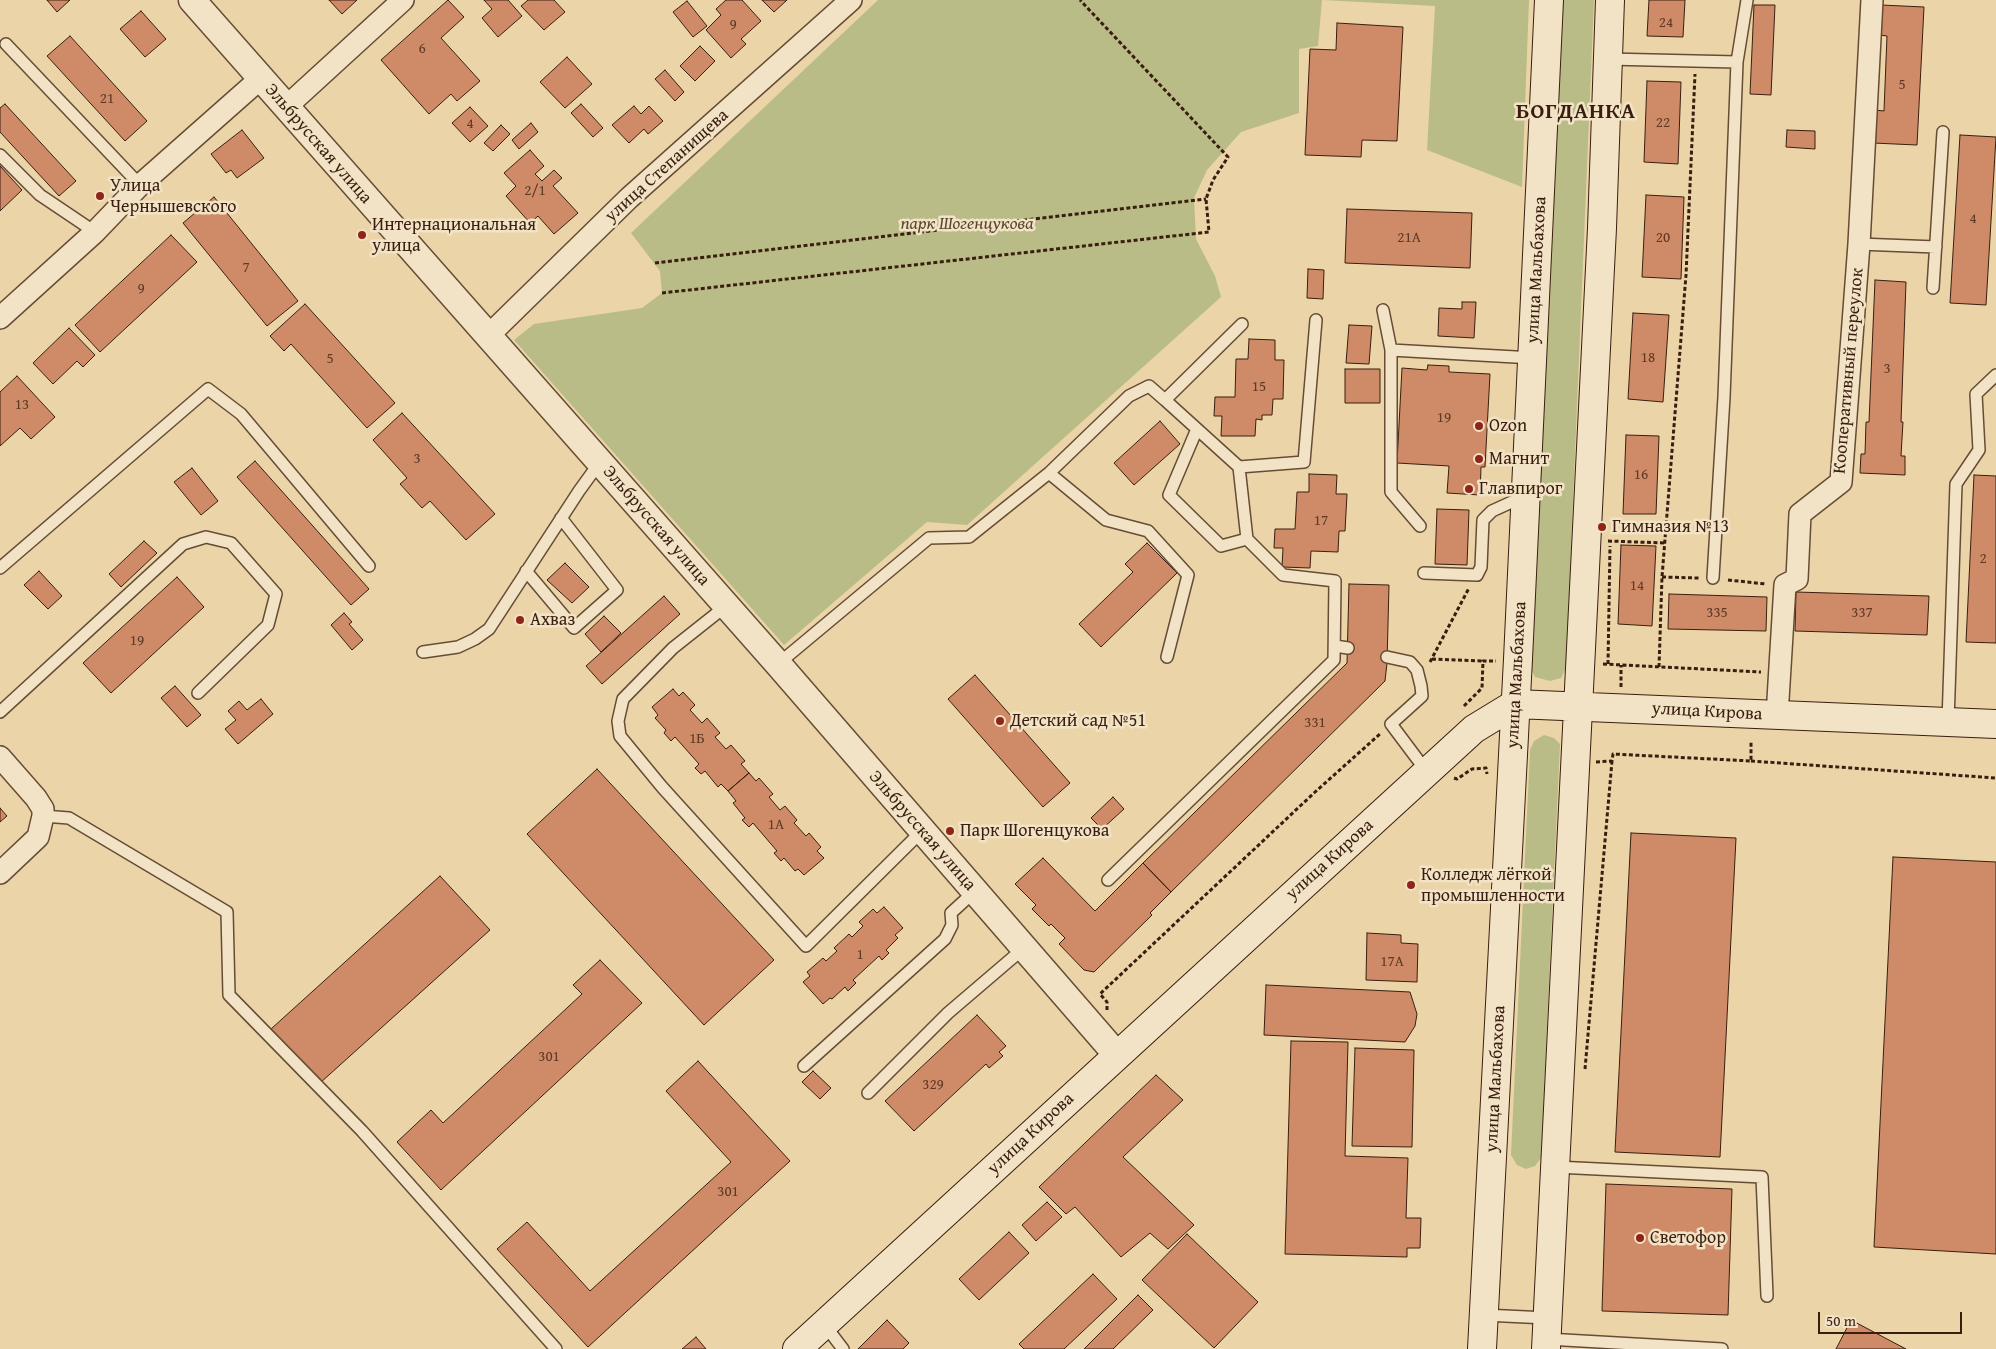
<!DOCTYPE html>
<html>
<head>
<meta charset="utf-8">
<style>
	body { margin:0 }
	#map { position:relative; width:1996px; height:1349px; overflow:hidden; background:#ebd4a8; font-family:"Gentium Book Plus",serif }
	canvas { display:block }
	.scale { position:absolute; left:1818px; top:1312px; width:144px; height:22px; box-sizing:border-box; border:2px solid #391e0f; border-top:0; padding-left:6px; font-size:15px; line-height:18px; white-space:nowrap; color:#391e0f; -webkit-text-stroke:4px #f2e3c6; paint-order:stroke }
</style>
</head>
<body>
<div id="map">
<canvas width="1996" height="1349"></canvas>
<div class="scale">50 m</div>
</div>
<script>
const g = document.querySelector('canvas').getContext('2d');
g.lineJoin = 'round';
function paint(path, color) {
  g.fillStyle = color;
  g.fill(path, 'evenodd');
}
function shape(rows) {
  const path = new Path2D();
  for (const r of rows) {
    path.moveTo(r[0], r[1]);
    for (let i = 2; i < r.length; i += 2) path.lineTo(r[i], r[i + 1]);
  }
  return path;
}
function strokePath(path, color, width, dash) {
  g.strokeStyle = color;
  g.lineWidth = width;
  g.lineCap = dash ? 'butt' : 'round';
  g.setLineDash(dash || []);
  g.stroke(path);
}
function drawText(font, color, halo, rows, align = 'center') {
  g.font = font + ' "Gentium Book Plus",serif';
  g.lineWidth = 5;
  g.setLineDash([]);
  g.textBaseline = 'middle';
  g.strokeStyle = halo;
  g.fillStyle = color;
  for (const [text, x, y, turn = 0] of rows) {
    g.save();
    g.translate(x, y);
    g.rotate((+turn || 0) * Math.PI / 180);
    g.textAlign = isNaN(turn) ? turn : align;
    if (halo) g.strokeText(text, 0, 0);
    g.fillText(text, 0, 0);
    g.restore();
  }
}
const green = shape([
	[878,0,1529,0,1522,187,1427,150,1435,6,1322,0,1318,46,1299,49,1299,113,1241,132,1207,170,1194,198,1196,239,1215,276,1221,297,967,525,927,522,784,645,514,340,534,324,642,308,662,293,660,271,631,233],
	[1562,0,1594,0,1566,668,1561,678,1550,681,1535,677,1530,667],
	[1544,735,1554,738,1560,744,1541,1158,1535,1166,1526,1169,1517,1165,1511,1155,1530,750,1534,741]
]);
const building = shape([
	[47,0,70,0,57,12,47,0],
	[329,0,357,0,342,14,329,0],
	[448,0,464,17,441,38,480,81,457,101,451,94,429,114,381,60,448,0],
	[484,0,508,0,522,16,498,37,482,18,492,9,484,0],
	[528,0,554,0,565,12,544,30,521,6,528,0],
	[726,0,742,0,761,21,741,39,746,44,731,58,706,30,721,15,716,9,726,0],
	[762,0,787,0,774,12,762,0],
	[1649,0,1685,0,1683,37,1647,36,1649,0],
	[687,1,707,26,693,37,673,12,687,1],
	[1754,5,1775,5,1771,95,1750,94,1754,5],
	[1881,5,1924,7,1917,145,1873,143,1875,110,1884,111,1887,36,1879,35,1881,5],
	[141,11,166,39,145,57,120,29,141,11],
	[1337,23,1403,27,1397,141,1362,140,1361,157,1305,155,1310,49,1336,50,1337,23],
	[70,36,147,121,125,141,47,56,70,36],
	[700,46,715,61,695,81,680,66,700,46],
	[567,57,592,84,565,108,540,82,567,57],
	[665,70,684,92,675,101,655,79,665,70],
	[1647,81,1681,82,1678,164,1644,162,1647,81],
	[5,104,76,181,59,196,0,132,0,108,5,104],
	[581,104,603,128,593,137,571,113,581,104],
	[634,106,641,114,649,106,663,121,648,134,644,129,629,143,612,125,634,106],
	[470,107,488,126,470,142,452,123,470,107],
	[531,123,538,132,519,149,512,140,531,123],
	[501,125,510,134,493,151,484,143,501,125],
	[242,130,264,158,237,178,231,170,226,173,211,154,242,130],
	[1787,130,1815,131,1815,149,1786,147,1787,130],
	[1960,135,1996,137,1986,305,1950,303,1960,135],
	[530,150,544,166,535,174,542,181,554,170,562,178,553,186,578,213,554,234,538,216,530,223,506,196,516,186,504,173,530,150],
	[0,166,22,190,0,211,0,166],
	[1646,195,1684,197,1681,279,1642,277,1646,195],
	[214,197,298,301,267,326,183,223,214,197],
	[1347,209,1472,213,1470,268,1345,263,1347,209],
	[171,235,197,262,100,352,75,325,171,235],
	[1308,269,1324,270,1323,299,1307,298,1308,269],
	[1875,280,1906,282,1901,422,1903,422,1901,456,1905,456,1905,475,1860,473,1861,454,1865,454,1866,422,1869,422,1875,280],
	[1462,302,1476,302,1474,338,1438,336,1439,308,1462,309,1462,302],
	[305,304,395,403,367,428,291,344,284,351,270,336,305,304],
	[1633,313,1669,315,1663,402,1628,399,1633,313],
	[1349,325,1372,326,1369,364,1346,363,1349,325],
	[69,328,95,355,83,367,77,361,53,384,33,363,69,328],
	[1249,339,1275,340,1275,360,1284,360,1283,399,1273,399,1272,415,1262,415,1262,420,1256,419,1255,436,1221,436,1222,416,1214,416,1215,397,1235,397,1236,359,1248,359,1249,339],
	[1428,365,1449,366,1449,372,1490,374,1485,467,1481,467,1480,495,1447,493,1449,466,1397,463,1402,368,1427,370,1428,365],
	[1345,369,1380,369,1380,403,1345,403,1345,369],
	[17,376,55,417,31,439,20,428,0,446,0,392,17,376],
	[402,413,495,514,466,540,430,501,422,508,400,484,407,478,373,440,402,413],
	[1160,421,1180,444,1134,485,1114,463,1160,421],
	[1626,435,1659,436,1656,514,1623,514,1626,435],
	[255,461,369,589,351,605,237,477,255,461],
	[192,468,218,501,201,515,174,482,192,468],
	[1309,474,1337,475,1336,494,1347,494,1345,531,1339,531,1338,552,1311,551,1310,568,1282,567,1283,548,1274,548,1275,529,1295,529,1297,492,1309,492,1309,474],
	[1974,475,1996,476,1996,643,1966,642,1974,475],
	[1437,509,1469,510,1467,565,1435,564,1437,509],
	[144,541,157,553,121,587,109,574,144,541],
	[1147,543,1177,573,1101,647,1079,624,1133,572,1125,564,1147,543],
	[1621,545,1656,546,1652,626,1618,624,1621,545],
	[565,563,589,587,572,603,547,580,565,563],
	[39,571,62,596,48,609,24,585,39,571],
	[177,577,204,607,111,693,83,663,177,577],
	[1349,584,1389,585,1387,663,1385,681,1171,892,1143,863,1347,663,1349,584],
	[1796,592,1929,596,1927,635,1795,631,1796,592],
	[1669,594,1767,597,1766,631,1668,629,1669,594],
	[664,596,680,614,602,684,586,666,664,596],
	[344,613,352,622,349,624,363,640,352,650,331,625,344,613],
	[604,616,621,633,601,652,585,634,604,616],
	[975,675,1070,783,1043,807,948,699,975,675],
	[175,686,201,715,187,727,161,698,175,686],
	[673,689,679,696,683,692,695,705,690,710,702,723,707,718,720,733,715,737,726,749,731,745,745,761,741,764,749,773,728,791,721,784,718,787,705,771,701,774,695,768,699,764,675,737,671,741,664,733,666,730,655,718,658,715,652,707,673,689],
	[261,699,273,714,238,744,225,729,236,720,228,711,239,701,247,710,261,699],
	[597,769,774,960,704,1025,527,834,597,769],
	[749,773,756,781,759,778,773,794,769,797,780,810,785,806,797,820,794,823,806,836,809,833,821,847,817,851,824,858,804,875,798,869,795,871,784,858,781,861,774,853,777,851,753,823,749,827,742,820,745,818,733,803,736,801,728,791,749,773],
	[1113,797,1124,809,1102,829,1091,818,1113,797],
	[0,808,7,816,0,822,0,808],
	[1631,833,1736,838,1720,1157,1615,1152,1631,833],
	[1893,857,1996,862,1996,1254,1874,1247,1893,857],
	[1043,858,1095,911,1143,863,1171,892,1150,913,1152,915,1094,972,1084,970,1059,944,1065,938,1051,924,1049,926,1032,909,1036,905,1015,884,1043,858],
	[440,876,490,930,320,1083,271,1029,440,876],
	[884,907,903,928,895,935,898,938,886,950,889,953,882,960,879,956,853,980,856,983,848,991,845,987,832,999,830,998,823,1004,803,982,810,976,807,972,823,958,826,961,837,951,834,948,849,934,852,937,863,926,859,922,873,909,877,913,884,907],
	[1367,933,1401,935,1401,943,1418,944,1417,982,1366,980,1367,933],
	[600,960,642,1003,441,1190,397,1142,431,1110,443,1123,582,994,573,985,600,960],
	[1266,985,1410,992,1417,1014,1415,1026,1405,1042,1264,1035,1266,985],
	[977,1015,1006,1046,999,1052,1003,1056,989,1068,986,1064,914,1131,885,1101,977,1015],
	[1291,1041,1348,1042,1345,1156,1408,1158,1406,1218,1421,1218,1420,1248,1407,1248,1407,1257,1285,1254,1291,1041],
	[1355,1048,1414,1050,1412,1147,1352,1146,1355,1048],
	[698,1061,790,1161,588,1347,497,1249,527,1222,590,1291,731,1162,666,1091,698,1061],
	[813,1071,831,1088,820,1099,802,1082,813,1071],
	[1156,1075,1183,1100,1123,1157,1194,1225,1168,1249,1150,1233,1121,1257,1075,1207,1066,1214,1039,1187,1156,1075],
	[1606,1184,1732,1189,1728,1315,1602,1311,1606,1184],
	[1047,1202,1062,1217,1036,1241,1022,1225,1047,1202],
	[1009,1232,1029,1253,979,1300,959,1279,1009,1232],
	[1187,1234,1258,1302,1214,1348,1142,1280,1187,1234],
	[1093,1274,1117,1299,1064,1349,1024,1349,1019,1344,1093,1274],
	[1138,1295,1153,1310,1113,1349,1084,1349,1138,1295],
	[887,1320,909,1343,903,1349,858,1349,887,1320],
	[1851,1320,1906,1349,1836,1349,1851,1320],
	[696,1337,706,1349,682,1349,696,1337]
]);
const path = shape([
	[655,263,1206,199],
	[662,293,1209,232,1206,199,1213,180,1228,157,1080,0],
	[1608,541,1665,543],
	[1662,577,1699,578],
	[1728,580,1766,584],
	[1432,659,1483,661],
	[1430,662,1469,588],
	[1603,664,1761,672],
	[1608,664,1610,546],
	[1659,667,1662,577,1686,275,1695,74],
	[1621,687,1621,665],
	[1464,706,1482,688,1483,661,1496,661],
	[1751,761,1996,778],
	[1596,762,1612,761,1613,754,1751,761,1751,742],
	[1454,778,1457,779,1472,769,1486,768,1487,774],
	[1107,1010,1107,1002,1100,994,1314,793,1381,733],
	[1585,1069,1612,761]
]);
const service = shape([
	[6,44,140,185],
	[1608,59,1737,62,1724,397,1713,578],
	[1737,62,1747,0],
	[0,155,40,195,95,232],
	[1859,244,1936,247],
	[1933,288,1943,132],
	[1383,310,1391,350],
	[1197,429,1169,495,1221,546,1247,539],
	[1239,467,1304,462,1316,320],
	[1049,473,1106,520,1148,531,1188,575,1167,657],
	[1420,526,1391,492,1391,350,1533,358],
	[0,568,208,389,241,414,369,566],
	[526,571,574,628,617,590,561,518],
	[1424,573,1477,575,1481,567,1483,520,1492,511,1525,496],
	[726,606,673,648,623,699,618,721,620,736,662,787,806,946,922,831],
	[1335,646,1348,648],
	[423,652,458,647,475,639,489,629,579,491,592,473,602,465],
	[1387,657,1410,662,1417,670,1421,686,1422,696,1391,724,1427,772],
	[778,664,929,538,969,537,1049,473,1129,396,1149,386,1165,400,1242,324],
	[0,712,183,544,206,537,231,543,276,594,268,625,198,693],
	[1948,722,1956,484,1979,450,1976,394,1996,375],
	[43,816,69,818,227,912,229,995,362,1131,556,1349],
	[1108,880,1334,660,1335,581,1283,575,1247,539,1239,467,1165,400],
	[804,1066,945,939,952,925,951,913,975,891],
	[868,1093,948,1013,1024,948],
	[1556,1167,1762,1177,1767,1296],
	[1484,1315,1547,1318],
	[824,1324,843,1349],
	[1547,1339,1722,1349]
]);
const minor = shape([
	[286,107,403,0],
	[0,318,95,232,140,185,261,78],
	[488,336,629,198,851,0],
	[1777,716,1785,585,1797,579,1800,514,1841,482,1859,244,1872,0],
	[0,757,36,798,43,809,43,816,38,837,0,873]
]);
const tertiary = shape([
	[192,0,778,664,1117,1055]
]);
const secondary = shape([
	[797,1349,1474,729,1515,704,1996,724],
	[1482,1349,1518,659,1549,0],
	[1546,1349,1602,228,1610,0]
]);
const markers = [
	[100,196,5,"#8f2418"],
	[362,235,5,"#8f2418"],
	[1479,426,5,"#8f2418"],
	[1479,459,5,"#8f2418"],
	[1469,489,5,"#8f2418"],
	[1602,527,5,"#8f2418"],
	[520,620,5,"#8f2418"],
	[1000,721,5,"#8f2418"],
	[950,831,5,"#8f2418"],
	[1411,885,5,"#8f2418"],
	[1640,1238,5,"#8f2418"]
];
const numberNames = [
	["24",1666,23],
	["9",733,25],
	["6",422,49],
	["5",1902,85],
	["21",107,99],
	["22",1663,123],
	["4",470,124],
	["2/1",535,191],
	["4",1973,219],
	["21А",1409,238],
	["20",1663,238],
	["7",246,268],
	["9",141,289],
	["18",1648,358],
	["5",330,359],
	["3",1887,369],
	["15",1259,387],
	["13",22,405],
	["19",1444,418],
	["3",417,459],
	["16",1641,475],
	["17",1321,521],
	["2",1983,559],
	["14",1637,586],
	["335",1717,613],
	["337",1862,613],
	["19",137,641],
	["331",1315,723],
	["1Б",697,739],
	["1А",776,825],
	["1",860,955],
	["17А",1392,962],
	["301",549,1057],
	["329",933,1085],
	["301",728,1192]
];
const streetNames = [
	["Эльбрусская улица",318,144,49],
	["улица Степанищева",667,166,-42],
	["улица Мальбахова",1537,270,-87],
	["Кооперативный переулок",1849,371,-85],
	["Эльбрусская улица",656,526,49],
	["улица Мальбахова",1517,675,-87],
	["улица Кирова",1707,712,3],
	["Эльбрусская улица",922,831,49],
	["улица Кирова",1330,860,-42],
	["улица Мальбахова",1496,1079,-87],
	["улица Кирова",1031,1134,-43]
];
const poiNames = [
	["Улица",110,186],
	["Чернышевского",110,207],
	["Интернациональная",372,225],
	["улица",372,246],
	["Ozon",1489,426],
	["Магнит",1489,459],
	["Главпирог",1479,489],
	["Гимназия №13",1612,527],
	["Ахваз",530,620],
	["Детский сад №51",1010,721],
	["Парк Шогенцукова",960,831],
	["Колледж лёгкой",1421,875],
	["промышленности",1421,896],
	["Светофор",1650,1238]
];
const parkNames = [
	["парк Шогенцукова",967,224]
];
const districtNames = [
	["БОГДАНКА",1576,112]
];
paint(green, '#b9bc86');
paint(building, '#cf8b68');
strokePath(building, '#391e0f', 1);
strokePath(service, '#664c35', 14);
strokePath(minor, '#664c35', 24);
strokePath(tertiary, '#664c35', 29);
strokePath(secondary, '#391e0f', 30);
strokePath(path, '#391e0f', 3, [4, 2.5]);
strokePath(service, '#f2e3c6', 11);
strokePath(minor, '#f2e3c6', 21);
strokePath(tertiary, '#f2e3c6', 26);
strokePath(secondary, '#f2e3c6', 28);
for (const [x, y, r, color] of markers) {
  const dot = new Path2D();
  dot.arc(x, y, r, 0, 2 * Math.PI);
  g.fillStyle = color;
  g.fill(dot);
  strokePath(dot, '#f2e3c6', 2);
}
drawText('15px', '#5e3925', null, numberNames);
drawText('18px', '#391e0f', '#f2e3c6', streetNames);
drawText('18px', '#391e0f', '#f2e3c6', poiNames, 'left');
drawText('italic 18px', '#59462d', '#f2e3c6', parkNames);
g.letterSpacing = '1px';
drawText('bold 22px', '#391e0f', '#f2e3c6', districtNames);
g.letterSpacing = '0px';
</script>
</body>
</html>
